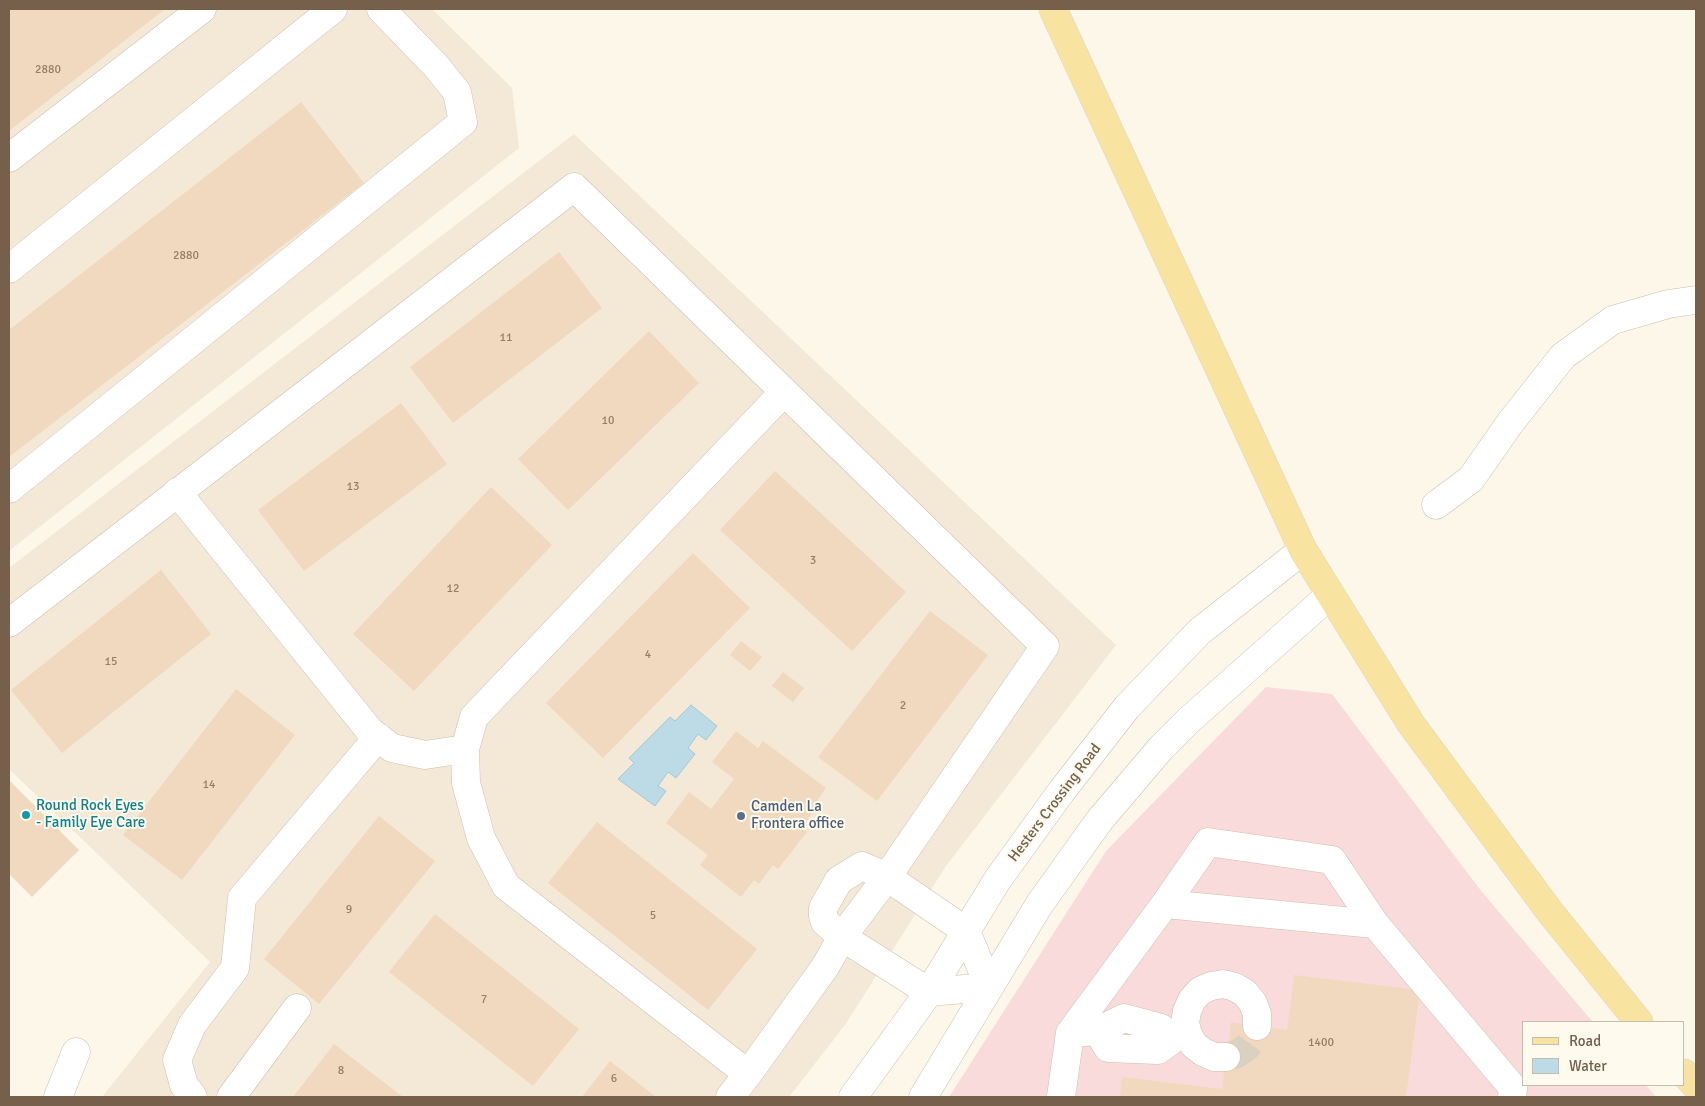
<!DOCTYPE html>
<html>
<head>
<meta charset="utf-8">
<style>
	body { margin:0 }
	#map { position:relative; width:1705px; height:1106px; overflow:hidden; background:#fcf7e8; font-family:Signika,sans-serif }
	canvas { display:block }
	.frame { position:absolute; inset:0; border:10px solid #76604c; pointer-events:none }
	.legend { position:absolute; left:1522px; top:1021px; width:162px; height:65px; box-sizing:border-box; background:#fffaee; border:1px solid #c8bcad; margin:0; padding:6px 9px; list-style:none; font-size:15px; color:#76604c }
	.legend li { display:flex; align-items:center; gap:10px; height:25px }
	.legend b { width:25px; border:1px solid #c8bcad }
</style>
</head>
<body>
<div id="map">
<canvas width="1705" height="1106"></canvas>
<div class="frame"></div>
<ul class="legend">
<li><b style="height:6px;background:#f9e3a1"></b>Road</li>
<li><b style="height:14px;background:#bcdbe6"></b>Water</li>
</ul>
</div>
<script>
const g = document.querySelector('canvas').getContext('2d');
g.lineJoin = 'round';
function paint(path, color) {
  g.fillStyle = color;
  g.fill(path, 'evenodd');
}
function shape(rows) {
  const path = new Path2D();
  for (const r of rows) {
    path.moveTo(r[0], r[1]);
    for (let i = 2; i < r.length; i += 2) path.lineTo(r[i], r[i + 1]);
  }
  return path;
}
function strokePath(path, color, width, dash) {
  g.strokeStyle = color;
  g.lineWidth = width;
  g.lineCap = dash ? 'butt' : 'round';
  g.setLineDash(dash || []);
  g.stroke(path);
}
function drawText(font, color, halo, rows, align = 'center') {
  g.font = font + ' Signika,sans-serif';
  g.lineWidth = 4;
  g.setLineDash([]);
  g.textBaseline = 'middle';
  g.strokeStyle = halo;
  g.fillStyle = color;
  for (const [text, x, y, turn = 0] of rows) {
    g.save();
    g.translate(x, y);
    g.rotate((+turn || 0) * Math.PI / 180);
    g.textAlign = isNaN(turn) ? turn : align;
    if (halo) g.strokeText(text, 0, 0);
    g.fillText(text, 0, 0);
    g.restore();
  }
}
const residential = shape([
	[9,9,432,9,512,88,519,148,9,551],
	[574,134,1116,645,946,866,845,1025,789,1097,102,1097,210,962,9,769,9,568]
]);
const medical = shape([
	[1266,687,1332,694,1482,892,1593,1022,1524,1022,1524,1085,1646,1085,1656,1097,949,1097,1106,851]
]);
const water = shape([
	[691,705,717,726,706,740,698,734,688,748,695,754,676,778,668,772,658,786,666,791,655,806,618,779,634,763,629,758,670,717,675,721,691,705]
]);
const building = shape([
	[9,9,165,9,9,131],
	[301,102,364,183,9,457,9,330],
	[559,252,602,308,453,423,410,367],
	[649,331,699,383,568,510,518,459],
	[401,403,447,464,304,571,258,510],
	[775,471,906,592,852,651,720,530],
	[491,487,552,545,414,691,353,634],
	[693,553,750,608,603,758,546,703],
	[161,570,211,634,62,753,11,690],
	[930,611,988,655,877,801,818,757],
	[741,641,762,657,750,671,730,655],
	[783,672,804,688,793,702,772,686],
	[236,689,295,735,182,880,123,835],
	[736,731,758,748,763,741,826,788,814,805,817,807,801,828,807,832,778,869,773,865,759,884,754,880,741,897,700,865,708,855,666,823,689,792,711,809,734,779,712,762],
	[9,780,79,850,32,897,9,874],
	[379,816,435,861,319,1004,264,959],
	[597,822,757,949,708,1010,548,883],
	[435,914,579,1029,533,1086,389,972],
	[1294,975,1420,990,1406,1097,1120,1097,1122,1077,1222,1089,1231,1022,1287,1030],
	[334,1044,403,1097,293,1097],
	[610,1061,656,1097,582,1097]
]);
const minorTunnel = shape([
	[1226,1057,1237,1054,1247,1047,1254,1037,1257,1026]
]);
const minor = shape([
	[9,158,202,9],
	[9,269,333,9],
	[9,489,463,122,457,92,436,66,381,9],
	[177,492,370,731,392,748,425,755,465,749],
	[1436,505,1471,479,1510,423,1563,356,1613,320,1668,304,1696,300],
	[9,623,574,187,1045,646,887,877,842,937,929,992,989,987],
	[1165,904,1208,842,1332,860,1375,924],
	[1070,1033,1098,1031,1124,1018,1161,1028,1172,1040,1158,1050,1108,1048,1098,1031],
	[1226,1057,1214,1057,1203,1052,1194,1045,1188,1035,1185,1023,1187,1011,1192,1000,1200,991,1211,986,1223,984,1235,987,1245,993,1253,1003,1257,1014,1257,1026],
	[748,1074,825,967,842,937,825,922,823,916,823,908,839,880,862,866,887,877,966,931,989,987],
	[58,1097,76,1052],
	[193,1097,184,1085,177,1060,192,1025,235,968,242,898,378,737],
	[231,1097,297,1008],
	[730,1097,748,1074,506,886,481,838,466,783,465,749,474,717,784,392],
	[853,1097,929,992,998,879,1061,792,1127,707,1199,632,1303,550],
	[923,1097,1039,905,1099,821,1161,748,1189,720,1330,595],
	[1061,1097,1070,1033,1165,904,1375,924,1513,1088,1512,1097]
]);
const major = shape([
	[1053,9,1303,550,1411,724,1550,912,1639,1022],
	[1684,1073,1696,1086]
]);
const markers = [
	[26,815,5,"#0f9aa8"],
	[741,816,5,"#5c6f8a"]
];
const numberNames = [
	["2880",48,70],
	["2880",186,256],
	["11",506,338],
	["10",608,421],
	["13",353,487],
	["3",813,561],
	["12",453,589],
	["4",648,655],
	["15",111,662],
	["2",903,706],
	["14",209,785],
	["9",349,910],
	["5",653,916],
	["7",484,1000],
	["1400",1321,1043],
	["8",341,1071],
	["6",614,1079]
];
const streetNames = [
	["Hesters Crossing Road",1055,803,-53]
];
const cultureNames = [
	["Round Rock Eyes",36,806],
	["- Family Eye Care",36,823]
];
const serviceNames = [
	["Camden La",751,807],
	["Frontera office",751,824]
];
paint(residential, '#f4e9d6');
paint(medical, '#fadbdb');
paint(water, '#bcdbe6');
strokePath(water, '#a2c9d7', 1);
paint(building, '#f1d9bf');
strokePath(minorTunnel, '#dad1c1', 28, [28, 14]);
strokePath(minor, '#cebfae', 29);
strokePath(major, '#dbd6d0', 29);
strokePath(minor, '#fff', 28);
strokePath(major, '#f9e3a1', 28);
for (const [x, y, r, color] of markers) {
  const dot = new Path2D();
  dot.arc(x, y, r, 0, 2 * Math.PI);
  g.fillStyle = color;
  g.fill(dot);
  strokePath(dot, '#fffaee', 2);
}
drawText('12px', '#957e69', null, numberNames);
drawText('15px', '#76604c', '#fffaee', streetNames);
drawText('15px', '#0d838f', '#fffaee', cultureNames, 'left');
drawText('15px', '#4e5e75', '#fffaee', serviceNames, 'left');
</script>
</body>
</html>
